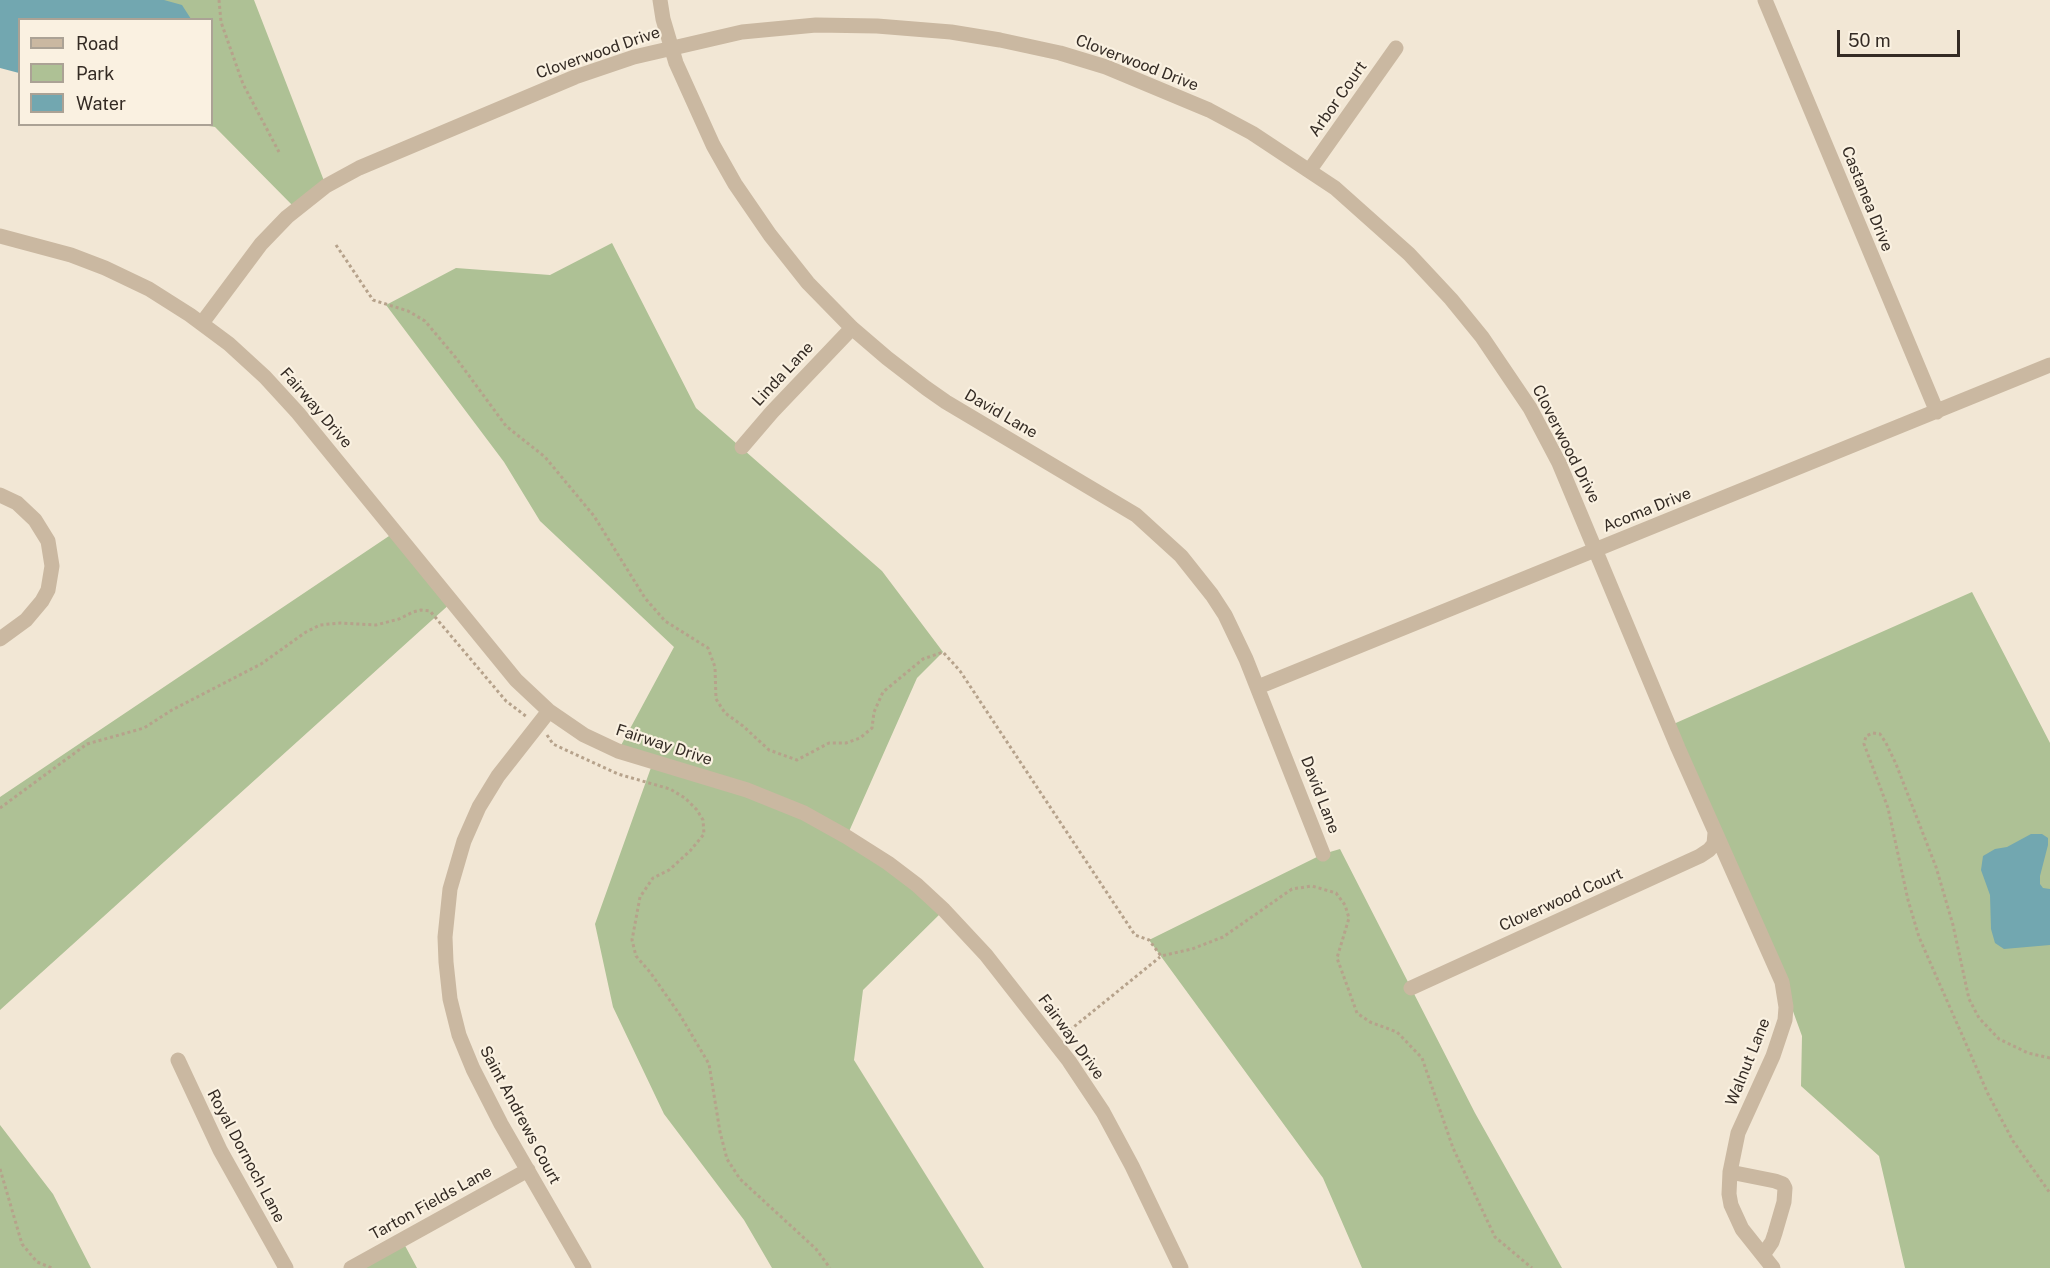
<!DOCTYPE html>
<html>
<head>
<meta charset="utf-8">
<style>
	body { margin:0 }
	#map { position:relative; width:2050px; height:1268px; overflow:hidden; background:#f2e7d5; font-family:"Public Sans",sans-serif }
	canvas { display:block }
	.legend { position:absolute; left:18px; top:18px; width:195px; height:108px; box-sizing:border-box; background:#faf1e1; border:2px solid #aba295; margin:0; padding:8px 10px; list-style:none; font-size:18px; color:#342b24 }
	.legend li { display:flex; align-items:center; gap:12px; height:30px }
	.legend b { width:30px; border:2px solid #aba295 }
	.scale { position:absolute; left:1837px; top:30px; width:123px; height:27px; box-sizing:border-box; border:3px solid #342b24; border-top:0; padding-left:8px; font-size:18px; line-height:21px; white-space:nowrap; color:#342b24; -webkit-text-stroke:4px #faf1e1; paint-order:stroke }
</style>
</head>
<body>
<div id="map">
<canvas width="2050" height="1268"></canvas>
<ul class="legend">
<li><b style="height:8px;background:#cab8a1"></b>Road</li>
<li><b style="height:16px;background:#aec195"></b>Park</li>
<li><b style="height:16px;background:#72a7b0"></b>Water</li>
</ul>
<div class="scale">50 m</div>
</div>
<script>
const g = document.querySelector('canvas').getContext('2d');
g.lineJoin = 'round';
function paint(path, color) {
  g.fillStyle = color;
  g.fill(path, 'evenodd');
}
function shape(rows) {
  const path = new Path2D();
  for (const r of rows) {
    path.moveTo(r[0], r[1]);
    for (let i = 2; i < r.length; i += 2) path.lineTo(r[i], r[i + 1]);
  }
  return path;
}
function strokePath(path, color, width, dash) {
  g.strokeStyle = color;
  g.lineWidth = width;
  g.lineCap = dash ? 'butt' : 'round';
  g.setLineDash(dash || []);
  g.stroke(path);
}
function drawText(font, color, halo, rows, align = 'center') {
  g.font = font + ' "Public Sans",sans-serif';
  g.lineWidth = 4.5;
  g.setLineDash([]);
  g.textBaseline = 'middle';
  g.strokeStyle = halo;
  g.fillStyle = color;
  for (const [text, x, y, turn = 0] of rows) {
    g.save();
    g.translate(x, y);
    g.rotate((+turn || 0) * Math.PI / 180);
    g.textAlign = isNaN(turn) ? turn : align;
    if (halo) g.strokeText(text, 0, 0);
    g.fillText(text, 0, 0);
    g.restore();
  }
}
const green = shape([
	[0,0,254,0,326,186,296,209,215,127,203,125,212,124,212,20,20,20],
	[612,243,696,408,882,571,943,652,917,678,847,836,944,910,863,990,854,1060,984,1268,772,1268,744,1220,664,1114,613,1007,595,924,653,762,618,751,674,647,540,521,504,462,386,305,456,268,550,275],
	[395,532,452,602,0,1010,0,797],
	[1972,592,2050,743,2050,1268,1905,1268,1879,1156,1801,1086,1802,1036,1778,970,1669,726],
	[1340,849,1475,1113,1562,1268,1362,1268,1323,1178,1149,940,1323,854],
	[0,1125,53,1194,91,1268,0,1268],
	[402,1240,417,1268,351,1268]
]);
const water = shape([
	[0,0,164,0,182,5,191,19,20,20,19,73,0,68],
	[2031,834,2042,834,2048,838,2048,845,2040,876,2040,884,2043,888,2050,889,2050,945,2004,949,1995,943,1991,929,1990,895,1981,870,1983,856,1995,849,2007,847]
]);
const path = shape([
	[219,0,221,22,243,84,279,152],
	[336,245,373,300,408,311,425,321,456,358,506,426,545,457,594,516,645,598,665,621,708,648,715,667,716,699,725,713,743,726,769,750,797,760,829,743,846,743,860,738,872,728,874,712,883,692,923,659,943,652,960,671,1135,935,1149,940,1161,956,1192,949,1223,937,1292,889,1312,886,1336,893,1345,905,1349,918,1337,958,1357,1013,1370,1022,1397,1032,1422,1058,1453,1148,1495,1237,1532,1268],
	[547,735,553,744,618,774,670,789,685,798,697,810,703,820,704,834,690,851,669,870,653,878,640,897,632,940,636,956,650,972,680,1015,709,1064,720,1132,727,1159,740,1179,816,1249,830,1268],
	[0,808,87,744,144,728,172,710,261,664,306,632,320,625,340,623,376,625,399,619,413,612,421,610,430,611,506,701,527,717],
	[1065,1034,1160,957],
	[2050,1058,2028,1053,1999,1039,1979,1018,1969,999,1953,925,1936,867,1896,764,1886,743,1880,734,1873,733,1866,736,1864,744,1888,808,1908,900,1919,937,1988,1094,2013,1141,2050,1193],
	[0,1169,22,1244,37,1262,52,1268]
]);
const minor = shape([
	[660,0,663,19,676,63,713,145,735,184,770,235,808,283,852,328,887,358,926,388,946,402,1136,515,1181,556,1212,595,1225,615,1246,659,1323,854],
	[1765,0,1937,412],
	[1309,171,1396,48],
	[0,236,71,255,105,268,149,289,190,315,229,344,265,377,298,413,516,680,549,711,584,735,618,751,747,790,804,813,847,837,888,863,917,885,944,910,986,955,1069,1061,1103,1112,1132,1166,1181,1268],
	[202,323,261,244,287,217,326,186,359,168,575,77,634,57,742,32,816,25,877,26,951,32,1000,40,1060,53,1106,67,1209,110,1252,133,1335,188,1409,254,1451,299,1482,337,1530,408,1559,463,1678,748,1782,982,1786,1007,1785,1020,1773,1056,1738,1133,1730,1172,1729,1194,1731,1205,1742,1229,1773,1268],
	[742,447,772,412,852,328],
	[0,495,17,503,35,520,48,541,52,566,48,590,42,601,26,620,0,639],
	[1258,687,2050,365],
	[549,711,498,776,479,807,464,841,450,889,445,937,446,962,450,999,459,1035,473,1069,501,1124,584,1268],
	[1411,988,1700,856,1709,850,1714,844,1715,833],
	[178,1060,220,1150,286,1268],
	[1730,1172,1775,1181,1783,1184,1785,1188,1784,1202,1775,1233,1772,1242,1763,1255],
	[351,1268,528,1170]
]);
const streetNames = [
	["Cloverwood Drive",598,53,-19],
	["Cloverwood Drive",1137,63,21],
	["Arbor Court",1338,99,-55],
	["Castanea Drive",1867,199,68],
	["Linda Lane",783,374,-47],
	["Fairway Drive",316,408,49],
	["David Lane",1001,414,30],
	["Cloverwood Drive",1566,444,63],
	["Acoma Drive",1647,510,-22],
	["Fairway Drive",664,745,18],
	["David Lane",1320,795,69],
	["Cloverwood Court",1561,900,-24],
	["Fairway Drive",1071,1037,54],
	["Walnut Lane",1748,1062,-68],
	["Saint Andrews Court",520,1115,62],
	["Royal Dornoch Lane",246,1156,62],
	["Tarton Fields Lane",431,1203,-29]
];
paint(green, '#aec195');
paint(water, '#72a7b0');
strokePath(path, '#b6a28b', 3, [3, 3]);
strokePath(minor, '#cab8a1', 15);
drawText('16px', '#342b24', '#faf1e1', streetNames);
</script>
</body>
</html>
